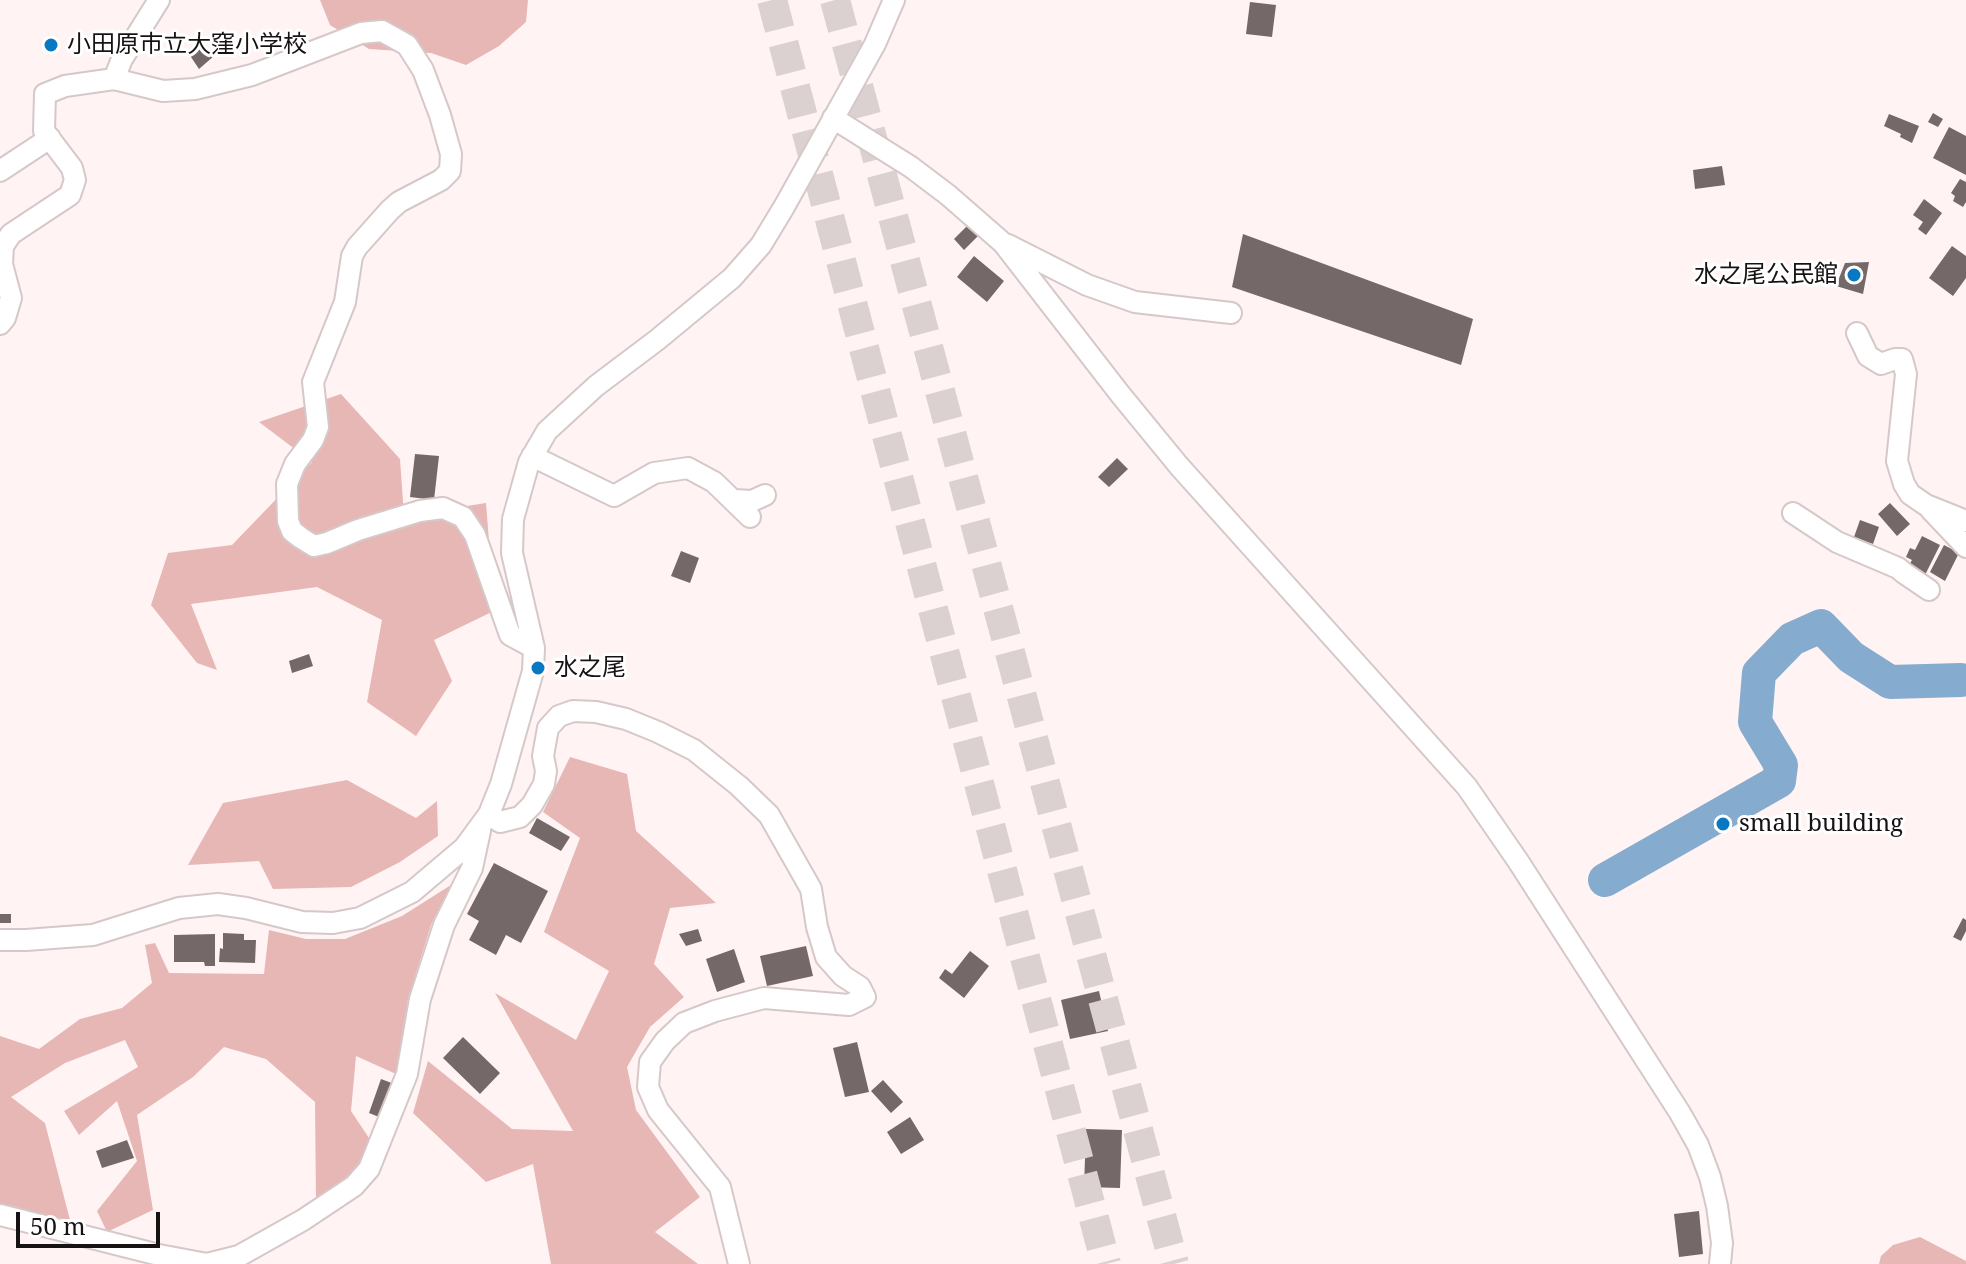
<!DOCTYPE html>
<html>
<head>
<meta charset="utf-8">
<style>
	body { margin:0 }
	#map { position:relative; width:1966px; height:1264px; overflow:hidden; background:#fff3f3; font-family:"Noto Serif",serif }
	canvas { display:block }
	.scale { position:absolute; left:16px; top:1212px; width:144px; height:36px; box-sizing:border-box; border:4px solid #181313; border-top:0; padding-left:10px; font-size:24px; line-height:28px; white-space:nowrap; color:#181313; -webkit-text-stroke:6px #fff; paint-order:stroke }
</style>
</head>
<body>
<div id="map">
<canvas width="1966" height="1264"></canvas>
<div class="scale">50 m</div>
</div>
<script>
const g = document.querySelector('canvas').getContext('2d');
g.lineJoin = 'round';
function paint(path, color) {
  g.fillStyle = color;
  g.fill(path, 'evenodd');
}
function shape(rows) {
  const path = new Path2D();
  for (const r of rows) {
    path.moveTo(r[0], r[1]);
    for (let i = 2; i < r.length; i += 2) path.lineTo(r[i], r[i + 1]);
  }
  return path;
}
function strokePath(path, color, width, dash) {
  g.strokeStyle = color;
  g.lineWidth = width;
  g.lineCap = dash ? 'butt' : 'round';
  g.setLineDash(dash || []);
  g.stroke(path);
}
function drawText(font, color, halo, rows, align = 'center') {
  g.font = font + ' "Noto Serif","Noto Sans JP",serif';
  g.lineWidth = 6;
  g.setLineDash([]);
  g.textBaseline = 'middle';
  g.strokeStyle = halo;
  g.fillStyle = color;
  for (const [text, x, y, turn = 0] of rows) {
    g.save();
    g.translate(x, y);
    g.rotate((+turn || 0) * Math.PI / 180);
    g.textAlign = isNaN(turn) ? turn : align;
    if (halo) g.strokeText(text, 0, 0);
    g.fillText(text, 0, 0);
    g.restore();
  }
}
const green = shape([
	[320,0,528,0,526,22,499,46,466,65,431,53,369,49,330,25],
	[341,394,400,459,404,516,486,503,490,554,504,606,434,640,452,681,416,736,367,702,382,620,317,587,191,604,217,670,197,663,151,605,168,553,232,545,312,462,259,422],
	[570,757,627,774,636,831,716,903,670,908,654,964,684,997,650,1027,627,1067,636,1110,700,1197,655,1232,698,1264,551,1264,533,1164,486,1182,413,1113,428,1061,512,1129,573,1131,495,993,576,1040,609,971,544,932,580,838,543,812],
	[347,780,416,818,437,801,438,836,400,862,351,887,273,889,259,861,188,865,223,803],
	[451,885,431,925,408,999,396,1074,356,1056,351,1111,371,1141,358,1169,316,1202,315,1102,266,1059,224,1047,193,1077,137,1115,153,1210,107,1232,97,1211,137,1161,117,1101,79,1135,64,1111,138,1067,125,1040,65,1063,11,1097,45,1123,71,1224,0,1204,0,1036,39,1049,80,1019,122,1008,152,983,145,945,155,943,169,973,264,974,269,930,306,939,345,939,402,916],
	[1920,1237,1966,1261,1966,1264,1879,1264,1881,1256,1893,1245]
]);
const river = shape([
	[1605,880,1779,781,1781,765,1755,722,1759,673,1792,639,1821,626,1851,657,1890,682,1961,680]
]);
const building = shape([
	[1250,2,1276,5,1272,37,1246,34],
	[200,40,214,56,199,69,187,51],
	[1933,113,1943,119,1938,127,1928,122],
	[1889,114,1919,126,1912,143,1900,137,1901,134,1884,126],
	[1949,127,1966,136,1966,175,1933,158],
	[1722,166,1725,185,1695,189,1693,170],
	[1960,179,1966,182,1966,202,1963,207,1953,201,1955,196,1951,193],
	[1924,199,1942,213,1926,235,1918,229,1923,222,1913,215],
	[972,221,982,232,964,250,954,239],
	[1243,234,1473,319,1461,365,1232,287],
	[1952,246,1966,256,1966,278,1953,296,1929,278],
	[974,256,1004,281,987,302,957,277],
	[1869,262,1863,294,1836,286,1845,263],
	[415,454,439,456,434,500,410,497],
	[1117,458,1128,469,1109,487,1098,477],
	[1890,503,1910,524,1897,536,1878,514],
	[1860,520,1879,527,1873,544,1854,537],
	[1922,536,1940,545,1925,575,1908,567,1912,560,1906,557,1910,548,1915,550],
	[1944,545,1959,553,1945,581,1930,572],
	[681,551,699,558,690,583,671,576],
	[309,654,313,666,292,673,289,661],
	[1729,816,1733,824,1717,832,1713,824],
	[537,818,570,837,561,851,529,833],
	[494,863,548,891,521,943,506,935,496,955,469,940,479,921,467,914],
	[0,914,11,914,11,923,0,923],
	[1963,918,1966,920,1966,931,1961,941,1953,937],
	[698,929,702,941,686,946,679,934],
	[223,933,244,934,244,940,256,940,255,963,219,962,220,948,223,949],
	[215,934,215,966,205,966,204,962,174,962,174,935],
	[806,946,813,976,767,986,760,956],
	[734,949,745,982,717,992,706,959],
	[970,951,989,966,964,998,939,978,945,969,952,974],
	[1099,991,1108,1031,1070,1039,1061,1000],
	[463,1037,500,1073,480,1094,443,1058],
	[857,1042,869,1092,845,1097,833,1048],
	[381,1079,397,1085,384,1119,369,1113],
	[883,1080,903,1102,891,1113,871,1091],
	[910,1117,924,1140,901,1154,887,1132],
	[1086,1129,1122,1130,1120,1188,1084,1187],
	[127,1140,134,1158,102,1168,96,1151],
	[1699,1211,1703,1254,1679,1257,1674,1214]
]);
const highwayTunnel = shape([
	[772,0,1106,1264],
	[835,0,1174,1264]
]);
const minor = shape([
	[114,79,163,91,195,89,252,75,361,33,382,31,407,45,423,70,440,115,451,154,450,171,441,180,399,202,390,210,357,247,352,256,345,302,313,382,318,427,313,440,295,464,287,484,288,521,292,531,301,538,314,546,327,543,358,530,420,511,443,508,463,517,475,535,510,635,534,648],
	[833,118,911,167,948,195,1003,243,1120,394,1179,466,1467,787,1518,861,1680,1113,1698,1145,1710,1177,1717,1206,1722,1243,1720,1264],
	[0,171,50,138],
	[1008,245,1087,285,1135,302,1231,313],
	[0,324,5,318,11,298,2,264,3,246,11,234,70,195,75,180,72,168,44,131,45,94,65,86,114,79,122,59,159,0],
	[1857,333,1868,356,1881,364,1895,359,1902,359,1906,374,1897,461,1904,484,1910,494,1926,505,1966,521],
	[532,456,614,496,654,473,688,468,714,482,750,517],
	[734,500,752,501,765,495],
	[1931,510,1966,547],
	[1793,513,1837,542,1898,568,1904,573,1929,590],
	[489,814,500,822,520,817,532,805,544,784,546,771,543,756,548,728,559,716,573,711,596,712,626,719,658,732,694,750,739,786,769,815,811,889,817,927,826,957,843,976,860,987,865,997,849,1005,764,998,715,1011,684,1023,665,1041,650,1062,648,1087,658,1110,720,1187,739,1264],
	[0,940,26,940,93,935,179,908,218,904,246,908,302,922,333,923,360,918,412,892,464,848,489,814,501,784,533,671,534,648,512,553,513,519,529,462,547,431,596,386,657,340,732,278,761,245,784,207,875,44,894,0],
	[0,1215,159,1255,207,1264],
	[207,1264,239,1256,303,1220,354,1186,369,1169,407,1074,420,999,444,925,472,868,480,831]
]);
const markers = [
	[51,45,8,"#0878c3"],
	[1854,275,8,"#0878c3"],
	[538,668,8,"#0878c3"],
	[1723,824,8,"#0878c3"]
];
const poiNames = [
	["小田原市立大窪小学校",67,45],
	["水之尾公民館",1838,275,"right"],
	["水之尾",554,668],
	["small building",1739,824]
];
paint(green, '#e6b7b5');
strokePath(river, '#85abcf', 34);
paint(building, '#746868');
strokePath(highwayTunnel, '#dcd1d1', 30, [30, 15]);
strokePath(minor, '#d6c8c8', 24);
strokePath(minor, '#fff', 20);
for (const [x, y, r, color] of markers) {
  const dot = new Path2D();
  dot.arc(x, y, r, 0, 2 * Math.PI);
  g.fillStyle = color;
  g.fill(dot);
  strokePath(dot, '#fff', 3);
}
drawText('24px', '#181313', '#fff', poiNames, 'left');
</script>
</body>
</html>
